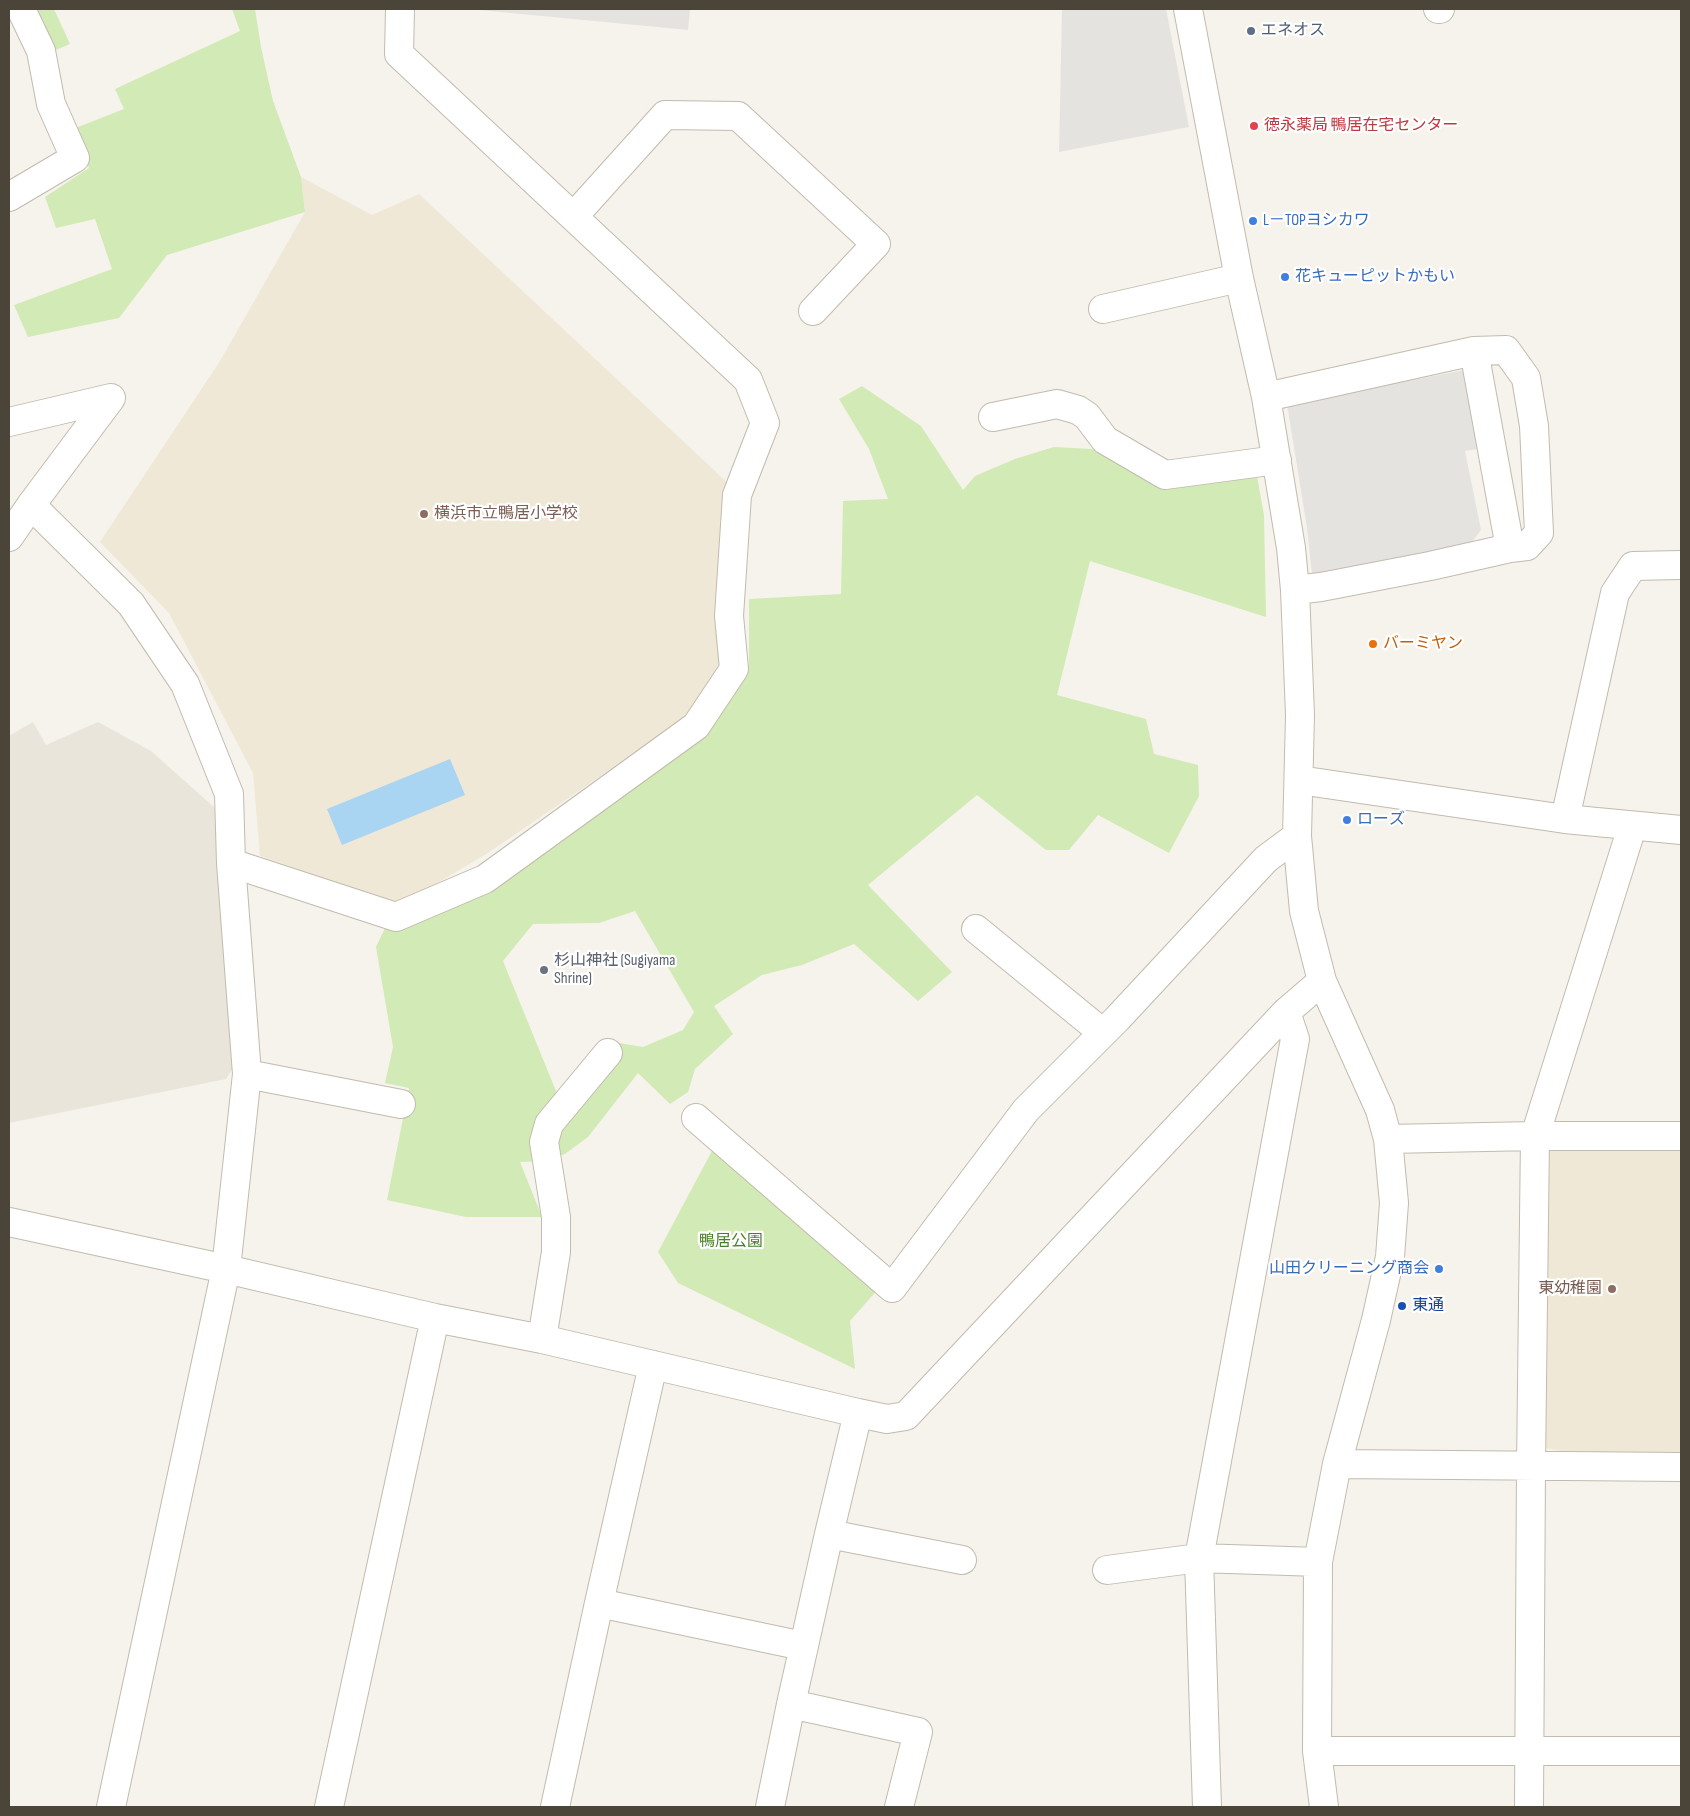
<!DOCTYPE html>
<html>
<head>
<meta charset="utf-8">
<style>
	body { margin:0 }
	#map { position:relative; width:1690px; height:1816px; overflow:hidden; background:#f6f3ec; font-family:"Sofia Sans Condensed",sans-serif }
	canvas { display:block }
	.frame { position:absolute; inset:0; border:10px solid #4b4439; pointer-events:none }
</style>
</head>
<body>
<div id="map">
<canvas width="1690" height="1816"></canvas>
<div class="frame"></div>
</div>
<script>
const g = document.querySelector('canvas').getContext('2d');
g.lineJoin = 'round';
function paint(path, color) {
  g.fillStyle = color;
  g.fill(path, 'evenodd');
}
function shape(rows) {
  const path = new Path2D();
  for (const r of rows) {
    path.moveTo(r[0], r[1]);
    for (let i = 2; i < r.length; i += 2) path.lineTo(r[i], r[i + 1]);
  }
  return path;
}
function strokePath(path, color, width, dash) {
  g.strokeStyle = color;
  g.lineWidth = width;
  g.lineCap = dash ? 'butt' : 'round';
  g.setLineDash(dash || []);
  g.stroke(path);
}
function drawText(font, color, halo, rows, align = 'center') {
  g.font = font + ' "Sofia Sans Condensed","Noto Sans JP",sans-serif';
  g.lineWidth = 4.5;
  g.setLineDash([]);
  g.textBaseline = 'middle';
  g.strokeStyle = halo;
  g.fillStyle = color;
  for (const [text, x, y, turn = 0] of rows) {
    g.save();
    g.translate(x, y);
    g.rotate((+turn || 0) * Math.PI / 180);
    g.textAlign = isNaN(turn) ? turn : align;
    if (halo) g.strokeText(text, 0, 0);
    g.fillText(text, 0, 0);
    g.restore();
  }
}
const residential = shape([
	[33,722,46,745,98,722,151,751,215,808,236,1063,226,1079,9,1123,9,736]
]);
const education = shape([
	[301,177,372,215,419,194,731,486,725,673,687,717,488,853,400,905,260,856,253,773,169,613,100,542,220,361,305,212],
	[1544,1146,1681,1148,1681,1453,1575,1453,1544,1448]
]);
const green = shape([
	[32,9,54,9,70,44,56,50],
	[232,9,255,9,261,47,273,101,301,177,305,212,167,255,119,318,28,337,14,305,112,269,95,219,56,228,45,197,89,168,73,129,124,109,115,89,240,31],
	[862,386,921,426,963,490,975,476,1015,459,1054,447,1092,449,1122,462,1256,471,1264,515,1266,617,1090,561,1057,695,1146,719,1154,754,1198,765,1199,796,1169,853,1098,815,1069,850,1046,850,977,795,868,885,952,972,918,1001,854,944,802,965,762,975,714,1006,733,1034,695,1069,688,1092,670,1104,638,1073,588,1137,565,1154,543,1161,520,1162,542,1217,466,1217,387,1200,409,1088,385,1083,393,1047,376,947,385,928,489,884,701,730,749,670,749,599,841,594,843,501,888,499,869,449,839,399],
	[635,911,694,1012,683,1030,643,1047,619,1043,589,1061,558,1096,503,961,533,924,599,923],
	[713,1149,879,1288,850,1321,855,1369,678,1283,658,1252]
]);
const parking = shape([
	[469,9,689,9,690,10,688,30],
	[1062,9,1166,9,1189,127,1059,152],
	[1465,370,1478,449,1465,451,1481,530,1469,546,1312,574,1307,528,1287,404]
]);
const water = shape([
	[450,759,465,795,342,845,327,809]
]);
const minor = shape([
	[1188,9,1239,278,1266,397,1291,548,1295,590,1300,715,1297,836,1304,911,1322,981,1380,1110,1388,1139,1394,1203,1390,1257,1376,1320,1337,1464,1318,1562,1317,1751,1324,1807],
	[1438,9,1440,9],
	[9,197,75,158,51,104,41,51,21,9],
	[574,216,665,115,738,116,876,244,813,311],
	[1103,309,1239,278],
	[1474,351,1510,548],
	[1266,397,1474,351,1506,350,1526,378,1534,426,1539,533,1527,546,1510,548,1430,566,1321,587,1295,590],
	[993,417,1057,404,1078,410,1087,416,1105,440,1165,475,1277,460],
	[9,422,111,398,31,505,131,604,185,684,229,794,231,863,247,1074,226,1269,111,1807],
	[9,537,31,505],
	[1299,780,1565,819,1681,830],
	[1565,819,1615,593,1633,566,1681,565],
	[231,863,396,917,485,879,696,726,734,669,729,616,737,495,765,423,748,380,399,54,400,9],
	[976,929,1103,1033],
	[247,1074,401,1104],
	[696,1118,892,1288,1026,1110,1117,1019,1266,859,1297,836],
	[1388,1139,1535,1136,1681,1136],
	[9,1222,226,1269,435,1318,542,1339,858,1413,887,1419,906,1416,1286,1012,1322,981],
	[542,1339,556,1252,556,1217,544,1142,549,1124,608,1053],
	[1337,1464,1681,1467],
	[829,1534,962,1560],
	[1107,1570,1199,1558,1318,1562],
	[599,1603,803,1646],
	[791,1704,918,1732,899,1807],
	[1317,1751,1681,1751],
	[329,1807,435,1318],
	[555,1807,599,1603,653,1365],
	[770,1807,791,1704,829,1534,858,1413],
	[1207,1807,1199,1558,1295,1039,1286,1012],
	[1529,1807,1531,1467,1535,1136,1632,827]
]);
const markers = [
	[1251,31,5,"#5c6f8a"],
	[1254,126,5,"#e0444e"],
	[1253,221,5,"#3f7fe0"],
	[1285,277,5,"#3f7fe0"],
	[424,514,5,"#8d6e63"],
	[1373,644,5,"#e8710a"],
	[1347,820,5,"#3f7fe0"],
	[544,970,5,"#6b7280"],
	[1439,1269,5,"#3f7fe0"],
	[1612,1289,5,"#8d6e63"],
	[1402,1306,5,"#1a4fb4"]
];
const serviceNames = [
	["エネオス",1261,31]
];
const healthNames = [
	["徳永薬局 鴨居在宅センター",1264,126]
];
const shopNames = [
	["L－TOPヨシカワ",1263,221],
	["花キューピットかもい",1295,277],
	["ローズ",1357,820],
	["山田クリーニング商会",1429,1269,"right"]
];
const educationNames = [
	["横浜市立鴨居小学校",434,514],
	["東幼稚園",1602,1289,"right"]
];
const foodNames = [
	["バーミヤン",1383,644]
];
const worshipNames = [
	["杉山神社 (Sugiyama",554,961],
	["Shrine)",554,979]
];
const parkNames = [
	["鴨居公園",731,1242]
];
const transitNames = [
	["東通",1412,1306]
];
paint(residential, '#eae5da');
paint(education, '#efe8d6');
paint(green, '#d2eab5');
paint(parking, '#e5e3e0');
paint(water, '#a9d4f2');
strokePath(minor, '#c2bbae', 30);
strokePath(minor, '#fff', 28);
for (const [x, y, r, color] of markers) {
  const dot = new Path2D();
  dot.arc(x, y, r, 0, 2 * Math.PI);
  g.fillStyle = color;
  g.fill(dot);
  strokePath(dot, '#fff', 2);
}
drawText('16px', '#4e5e75', '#fff', serviceNames, 'left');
drawText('16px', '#be3a42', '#fff', healthNames, 'left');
drawText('16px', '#366cbe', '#fff', shopNames, 'left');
drawText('16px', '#785e54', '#fff', educationNames, 'left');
drawText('16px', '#c56008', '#fff', foodNames, 'left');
drawText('16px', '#5b616d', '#fff', worshipNames, 'left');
drawText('16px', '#4a7f2a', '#fff', parkNames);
drawText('16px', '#164399', '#fff', transitNames, 'left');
</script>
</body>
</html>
